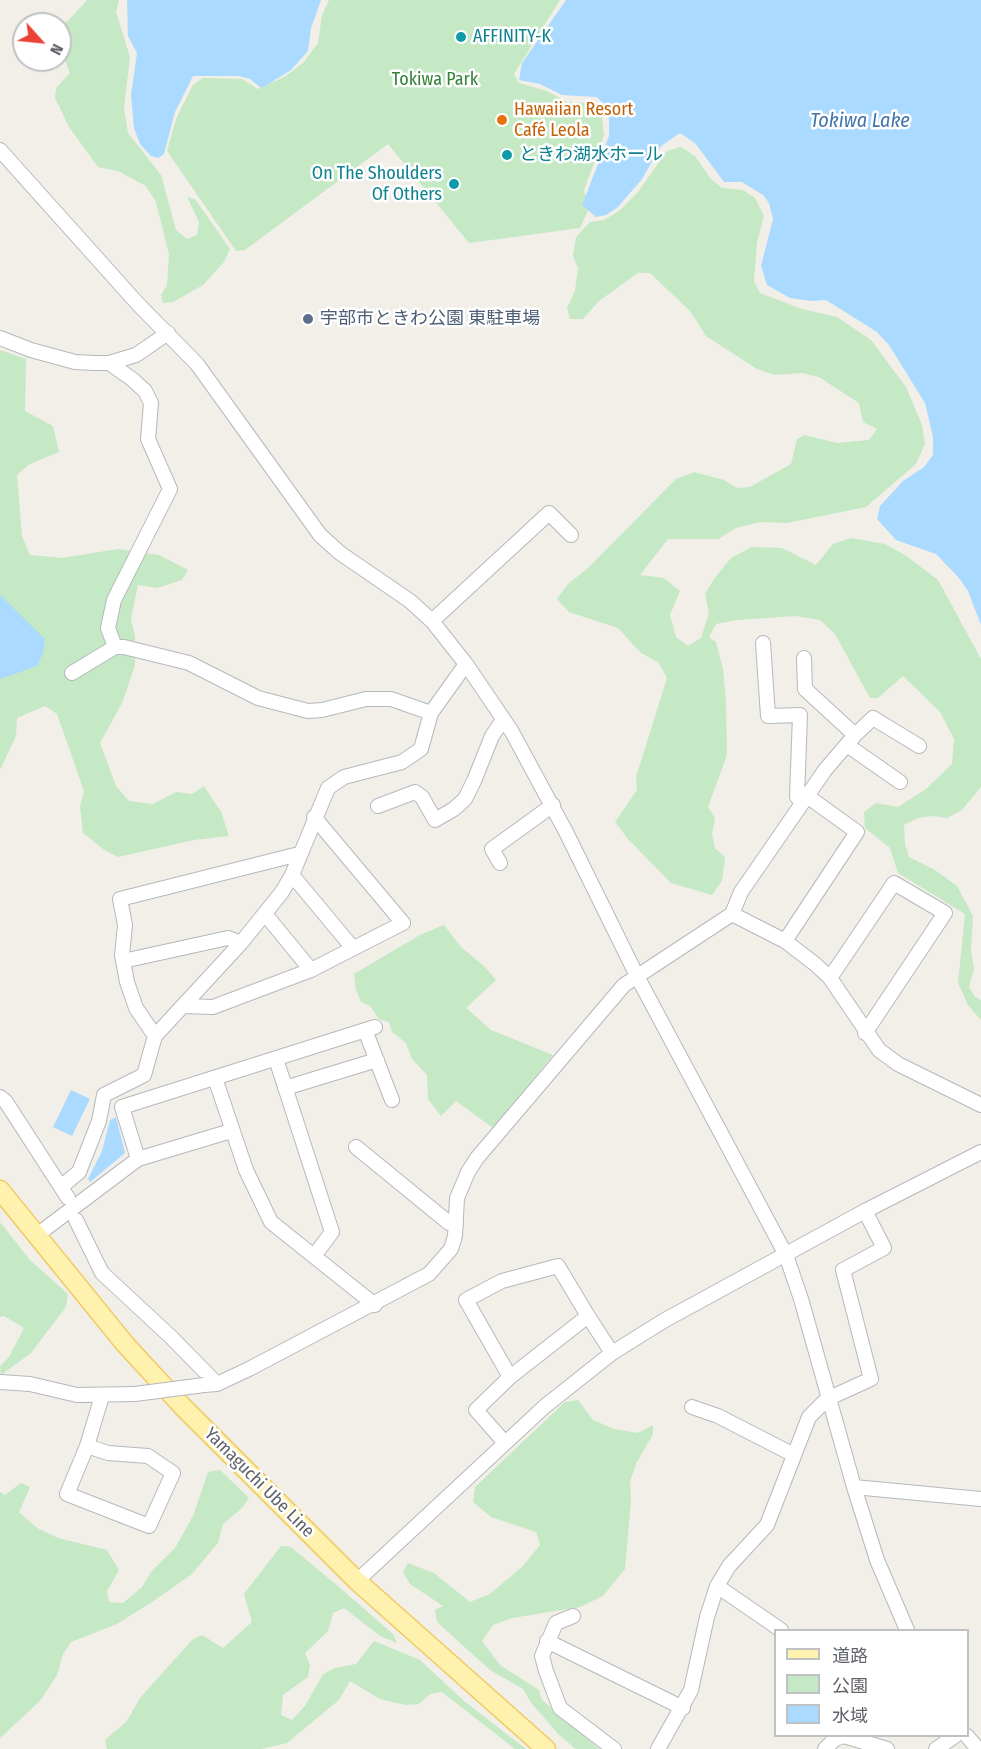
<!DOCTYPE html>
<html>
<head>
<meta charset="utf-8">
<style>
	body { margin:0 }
	#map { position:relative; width:981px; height:1749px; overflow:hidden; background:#f1efe8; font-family:"Fira Sans Condensed","Noto Sans JP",sans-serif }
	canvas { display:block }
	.legend { position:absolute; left:774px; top:1629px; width:195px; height:108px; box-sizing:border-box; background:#fff; border:2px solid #bfc1c3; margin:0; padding:8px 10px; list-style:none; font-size:18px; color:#5f6368 }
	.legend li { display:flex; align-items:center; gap:12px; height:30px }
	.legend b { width:30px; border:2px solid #bfc1c3 }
	.north { position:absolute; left:12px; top:12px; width:60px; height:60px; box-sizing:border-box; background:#fff; border:2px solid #bfc1c3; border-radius:50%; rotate:117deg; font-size:16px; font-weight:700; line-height:24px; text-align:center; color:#5f6368 }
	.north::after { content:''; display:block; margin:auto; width:21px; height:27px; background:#ea4335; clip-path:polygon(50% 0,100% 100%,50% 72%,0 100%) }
</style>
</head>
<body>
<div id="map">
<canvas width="981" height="1749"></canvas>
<ul class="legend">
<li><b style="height:8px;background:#fff2af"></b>道路</li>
<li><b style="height:16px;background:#c5e8c5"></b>公園</li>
<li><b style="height:16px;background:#aadaff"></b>水域</li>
</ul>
<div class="north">N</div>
</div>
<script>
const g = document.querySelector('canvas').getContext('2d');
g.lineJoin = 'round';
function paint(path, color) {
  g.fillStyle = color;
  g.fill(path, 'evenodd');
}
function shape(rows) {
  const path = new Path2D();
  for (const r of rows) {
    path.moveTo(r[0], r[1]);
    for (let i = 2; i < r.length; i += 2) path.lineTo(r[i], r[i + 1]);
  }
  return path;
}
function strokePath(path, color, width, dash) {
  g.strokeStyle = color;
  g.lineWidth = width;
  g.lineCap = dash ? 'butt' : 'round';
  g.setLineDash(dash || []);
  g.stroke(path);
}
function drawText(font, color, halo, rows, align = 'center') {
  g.font = font + ' "Fira Sans Condensed","Noto Sans JP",sans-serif';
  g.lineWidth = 5;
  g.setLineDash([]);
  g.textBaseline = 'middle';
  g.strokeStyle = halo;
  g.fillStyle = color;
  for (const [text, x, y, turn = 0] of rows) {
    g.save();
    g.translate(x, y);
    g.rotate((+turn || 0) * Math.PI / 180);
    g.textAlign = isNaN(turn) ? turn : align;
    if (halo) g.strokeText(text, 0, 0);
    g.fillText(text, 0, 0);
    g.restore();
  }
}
const green = shape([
	[87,0,119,0,116,12,130,57,124,108,128,133,161,175,176,230,187,239,197,235,199,222,187,197,195,199,230,249,224,262,203,285,173,302,163,303,161,295,167,285,169,254,156,202,146,186,118,171,98,167,69,127,55,98,56,88,70,73,62,53,66,45,60,37,58,21,67,22],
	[329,0,560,0,514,74,519,83,547,91,567,102,594,103,601,109,604,136,584,190,589,208,580,228,469,243,388,144,245,250,236,251,167,151,176,119,193,85,203,78,242,79,258,89,286,76,303,63,318,43,322,15],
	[681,147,695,156,711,179,722,188,743,190,755,198,764,216,757,243,754,281,760,293,802,309,837,317,871,340,906,387,922,425,925,444,916,464,866,507,787,523,761,522,736,528,718,539,668,539,640,575,664,578,680,591,670,615,676,637,688,646,701,638,709,613,705,594,714,579,731,558,752,547,782,548,816,565,833,544,851,538,885,544,905,555,938,580,981,659,981,787,962,810,947,818,933,816,918,818,904,825,905,844,909,857,935,870,957,886,973,916,971,950,974,969,969,987,975,997,981,1000,981,1020,968,1005,958,983,965,914,898,873,890,848,865,828,864,812,876,803,898,807,926,789,952,764,954,739,940,712,903,676,878,698,870,698,835,634,820,620,796,616,737,620,716,624,709,637,716,642,723,669,726,701,727,755,708,807,715,818,712,834,715,848,725,857,722,881,712,895,671,883,628,839,615,822,637,790,636,777,667,678,658,662,641,653,618,628,569,612,557,599,568,584,588,568,676,479,694,472,724,480,737,488,750,487,791,464,797,439,805,435,837,443,869,440,877,429,863,422,859,403,819,377,802,373,775,375,757,369,706,336,690,311,650,273,638,273,599,301,583,319,570,319,567,308,575,291,578,268,573,256,576,237,590,222,604,220,619,211,638,192,667,151],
	[0,350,26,359,25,411,53,426,59,452,30,464,17,475,22,536,30,555,62,558,118,549,159,555,188,570,182,580,157,588,138,585,131,619,135,637,135,665,123,701,100,743,116,786,129,801,153,804,176,792,192,794,204,786,221,812,229,836,194,840,118,857,103,849,83,833,80,807,84,791,57,714,45,706,17,718,16,736,0,770],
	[444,925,461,947,484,966,496,980,466,1008,491,1030,553,1055,493,1128,456,1101,441,1116,428,1099,427,1075,412,1059,406,1043,392,1032,389,1022,379,1019,370,1006,361,1002,356,990,354,974,420,935],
	[0,1222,30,1260,68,1294,66,1307,31,1353,1,1375,0,1366,9,1357,24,1328,4,1316,0,1317],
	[578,1400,593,1420,614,1429,638,1433,653,1425,653,1434,637,1462,630,1481,631,1501,625,1569,603,1596,580,1607,512,1618,493,1625,482,1641,500,1665,539,1690,542,1700,599,1749,576,1749,559,1735,532,1704,523,1689,490,1670,437,1622,435,1610,443,1606,410,1584,403,1572,408,1563,434,1573,470,1602,490,1594,523,1566,540,1545,536,1532,491,1517,473,1502,475,1487,565,1402],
	[220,1470,249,1498,243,1507,223,1524,218,1543,192,1574,152,1602,117,1624,71,1642,63,1654,57,1675,40,1701,0,1738,0,1492,5,1495,21,1483,30,1487,19,1512,37,1528,58,1538,107,1550,119,1570,107,1591,109,1602,123,1603,142,1587,151,1572,175,1548,193,1516,208,1472],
	[281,1546,291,1547,339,1587,393,1634,397,1643,380,1636,344,1608,333,1613,328,1631,305,1653,310,1665,308,1677,283,1695,281,1715,292,1720,305,1706,323,1674,335,1668,356,1664,374,1641,420,1660,464,1701,526,1749,515,1749,442,1692,430,1694,419,1704,405,1705,380,1699,350,1681,339,1700,287,1743,262,1749,107,1749,105,1740,127,1721,140,1698,193,1639,202,1635,223,1648,252,1622,244,1594]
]);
const water = shape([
	[127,0,321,0,311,28,308,51,291,70,270,83,261,88,250,79,239,76,193,76,175,112,164,154,158,158,151,156,140,144,134,128,131,95,137,53,128,36],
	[566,0,981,0,981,625,968,591,959,578,936,554,896,540,877,519,880,506,903,481,924,467,933,455,933,437,925,403,889,345,877,332,826,300,812,301,790,298,767,285,761,266,773,219,769,203,763,195,742,182,724,182,695,143,680,133,661,146,642,179,618,207,606,215,596,217,582,205,609,136,609,120,604,104,597,97,562,95,540,84,519,80,522,63],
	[0,595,45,639,43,653,37,666,0,679],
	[71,1090,90,1099,72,1136,53,1127],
	[116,1117,125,1153,90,1182,88,1179,102,1151,110,1120]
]);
const minor = shape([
	[0,150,137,303,197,364,320,535,340,553,410,601,432,621,466,664,512,732,566,832,638,978,786,1255,801,1299,854,1487,877,1560,907,1630],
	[0,338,31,350,75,362,94,363,109,363,136,355,168,333],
	[109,363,132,379,145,391,151,403,148,439,170,489,114,600,108,628,115,647],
	[432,621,549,513,571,535],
	[763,643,768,716,800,715,797,797,803,802],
	[804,658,805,689,855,735],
	[72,673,115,647,124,647,189,663,258,698,308,711,322,710,366,699,391,699,431,713],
	[847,745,900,782],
	[378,806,415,792,422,797,435,820,454,809,465,799,474,781,492,736,503,720],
	[299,854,120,899,125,925,122,955,127,982,136,1008,155,1036,241,943,282,892,292,875,328,788,344,777,402,762,421,749,431,713,466,664],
	[500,863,492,849,553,805],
	[292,875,352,947],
	[265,914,311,970],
	[732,914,785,941,815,964,830,978,879,1050,898,1064,981,1105],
	[785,941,857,832,807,796],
	[123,961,228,938,241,943],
	[830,978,894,883,945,913,865,1033],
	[184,1006,213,1007,311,970,403,923,314,817],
	[365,1030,392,1100],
	[276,1059,332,1232,314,1256],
	[215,1078,246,1170,271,1222,375,1305],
	[285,1088,377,1060],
	[0,1097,6,1102,68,1198],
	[356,1147,449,1223,456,1224],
	[138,1159,122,1107,375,1027],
	[62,1186,79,1172,99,1121,104,1095,144,1075,155,1036],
	[76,1220,102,1273,171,1337,217,1384],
	[37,1235,138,1159,231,1131],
	[510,1377,466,1300,502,1281,558,1266,588,1316],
	[0,1382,30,1384,77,1395,135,1394],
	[204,1385,217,1384,249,1369,429,1274,451,1249,455,1236,457,1198,468,1172,477,1158,624,985,732,914,741,892,825,770,855,735,873,718,919,746],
	[692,1407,718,1416,794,1455],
	[505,1443,476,1410,510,1377,588,1316,612,1353],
	[87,1446,108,1453,148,1456,173,1473,149,1526,67,1494,87,1446,102,1396],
	[854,1487,981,1499],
	[357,1581,544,1407,612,1353,665,1320,865,1211,981,1152],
	[717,1586,781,1630],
	[573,1616,556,1623,542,1656,546,1671,560,1708,614,1749],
	[547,1641,683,1708],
	[967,1736,978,1749],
	[658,1749,691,1690,707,1617,717,1586,729,1566,767,1525,809,1417,827,1399,871,1379,843,1270,884,1248,865,1211],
	[825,1749,835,1739,844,1736,887,1749],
	[936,1749,955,1736]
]);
const major = shape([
	[0,1190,125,1344,183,1407,357,1581,546,1749]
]);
const minorBridge = shape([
	[135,1394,204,1385]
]);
const markers = [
	[461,37,6,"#0f9aa8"],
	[502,120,6,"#e8710a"],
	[507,155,6,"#0f9aa8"],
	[454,184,6,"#0f9aa8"],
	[308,319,6,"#5c6f8a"]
];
const cultureNames = [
	["AFFINITY-K",473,37],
	["ときわ湖水ホール",519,155],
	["On The Shoulders",442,174,"right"],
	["Of Others",442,195,"right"]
];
const parkNames = [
	["Tokiwa Park",435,80]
];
const foodNames = [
	["Hawaiian Resort",514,110],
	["Café Leola",514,131]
];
const serviceNames = [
	["宇部市ときわ公園 東駐車場",320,319]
];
const streetNames = [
	["Yamaguchi Ube Line",259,1483,45]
];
const waterNames = [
	["Tokiwa Lake",860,121]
];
paint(green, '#c5e8c5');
paint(water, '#aadaff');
strokePath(minor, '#b5b8bc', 16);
strokePath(major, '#f2c960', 21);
strokePath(minor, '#fff', 14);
strokePath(major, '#fff2af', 18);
strokePath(minorBridge, '#b5b8bc', 16, []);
strokePath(minorBridge, '#fff', 14);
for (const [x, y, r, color] of markers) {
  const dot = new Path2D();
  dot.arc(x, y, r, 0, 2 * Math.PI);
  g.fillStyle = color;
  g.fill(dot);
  strokePath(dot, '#fff', 2);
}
drawText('18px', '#0d838f', '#fff', cultureNames, 'left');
drawText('18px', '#348238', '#fff', parkNames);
drawText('18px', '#c56008', '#fff', foodNames, 'left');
drawText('18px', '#4e5e75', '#fff', serviceNames, 'left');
drawText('18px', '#5f6368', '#fff', streetNames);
drawText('italic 20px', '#4174aa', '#fff', waterNames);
</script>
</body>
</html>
